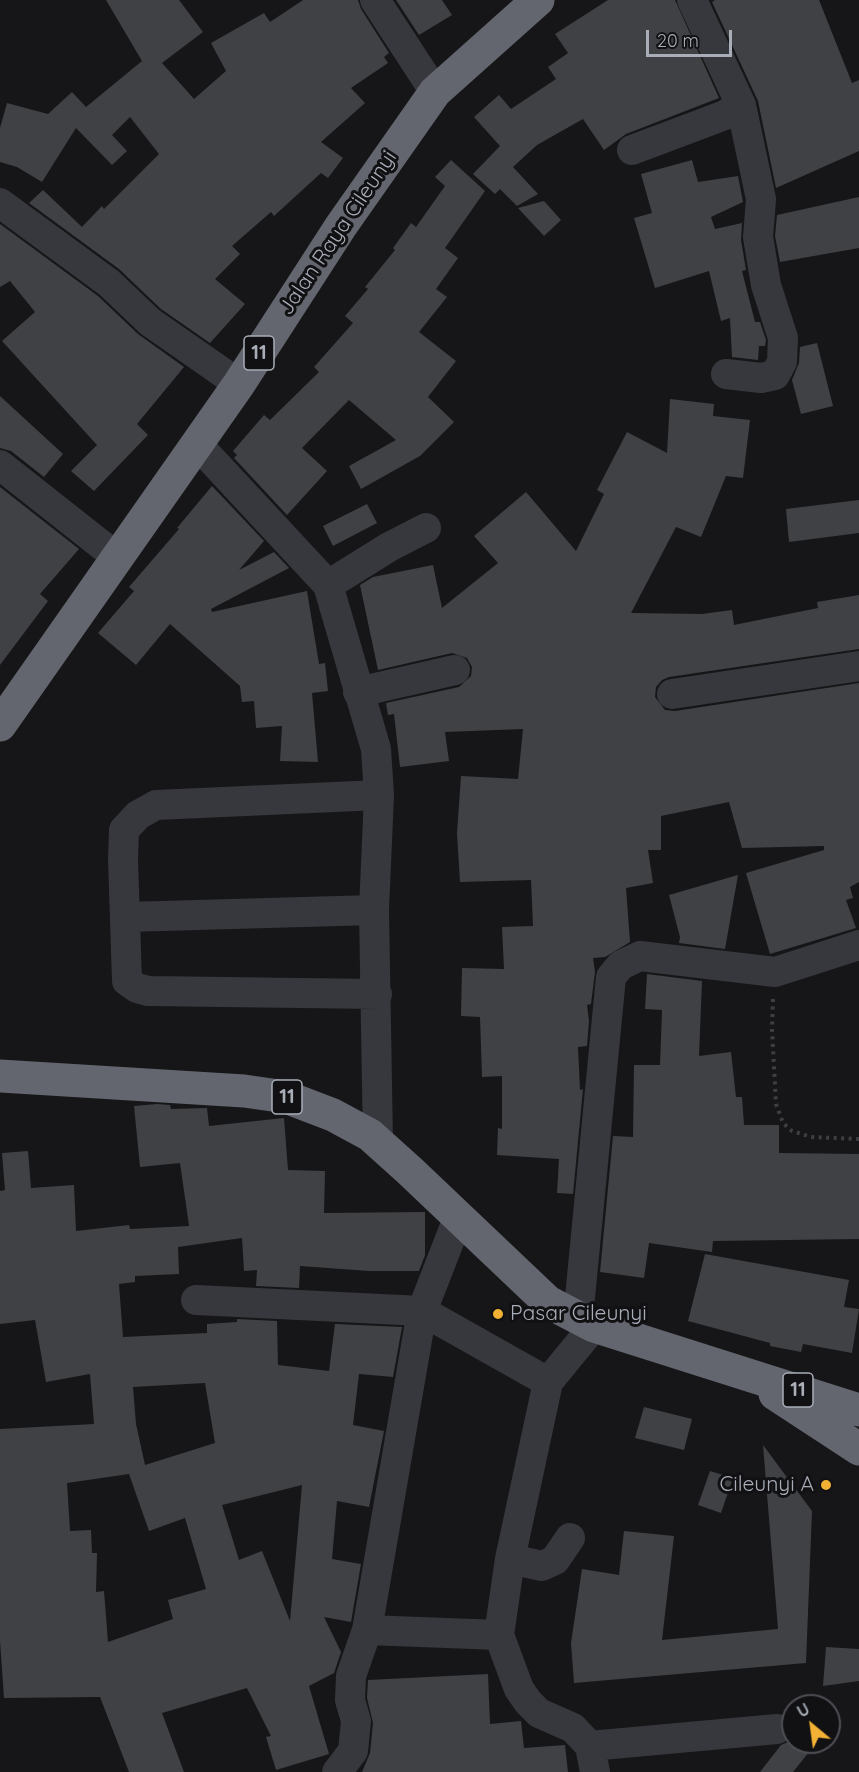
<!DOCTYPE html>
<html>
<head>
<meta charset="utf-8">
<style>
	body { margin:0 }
	#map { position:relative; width:859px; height:1772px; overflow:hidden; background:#161618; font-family:Quicksand,sans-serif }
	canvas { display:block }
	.north { position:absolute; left:781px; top:1694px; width:60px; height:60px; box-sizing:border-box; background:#111113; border:2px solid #4d4f55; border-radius:50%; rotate:331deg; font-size:16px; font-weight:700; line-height:24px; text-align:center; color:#a8adb8 }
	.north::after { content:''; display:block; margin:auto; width:21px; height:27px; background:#f2b134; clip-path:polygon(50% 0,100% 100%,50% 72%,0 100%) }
	.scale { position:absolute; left:646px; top:30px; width:86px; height:27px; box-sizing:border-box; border:3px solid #a8adb8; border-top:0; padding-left:8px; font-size:18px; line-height:21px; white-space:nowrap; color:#a8adb8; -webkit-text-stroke:4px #111113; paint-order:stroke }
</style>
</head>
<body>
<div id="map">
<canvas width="859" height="1772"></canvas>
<div class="north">U</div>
<div class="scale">20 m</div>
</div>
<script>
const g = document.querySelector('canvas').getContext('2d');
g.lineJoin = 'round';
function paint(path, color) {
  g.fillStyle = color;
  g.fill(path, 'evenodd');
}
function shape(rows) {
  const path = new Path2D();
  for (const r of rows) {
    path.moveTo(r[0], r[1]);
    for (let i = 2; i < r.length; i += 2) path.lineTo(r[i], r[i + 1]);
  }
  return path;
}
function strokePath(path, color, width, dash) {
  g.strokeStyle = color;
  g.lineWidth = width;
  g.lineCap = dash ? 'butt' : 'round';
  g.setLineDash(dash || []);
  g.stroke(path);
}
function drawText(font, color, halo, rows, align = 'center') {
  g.font = font + ' Quicksand,sans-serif';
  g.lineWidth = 6;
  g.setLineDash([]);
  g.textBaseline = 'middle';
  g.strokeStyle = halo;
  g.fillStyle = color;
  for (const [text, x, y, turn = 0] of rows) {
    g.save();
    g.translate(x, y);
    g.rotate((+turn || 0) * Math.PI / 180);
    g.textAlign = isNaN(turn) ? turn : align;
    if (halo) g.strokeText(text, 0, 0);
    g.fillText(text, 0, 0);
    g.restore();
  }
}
const building = shape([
	[106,0,179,0,203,32,162,63,194,99,226,71,211,43,264,13,270,22,303,0,358,0,361,9,389,53,384,57,388,63,351,88,365,103,321,142,343,158,328,178,321,173,274,216,271,212,232,246,240,254,215,279,245,304,210,343,161,309,119,269,29,203,43,190,82,227,102,206,104,209,159,154,130,117,112,135,127,151,112,165,76,128,42,182,17,167,0,162,0,128,7,103,48,114,72,92,86,107,142,61],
	[396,0,442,0,452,15,419,35],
	[608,0,675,0,719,98,626,134,604,150,583,119,537,145,513,167,538,194,517,206,500,189,495,194,473,174,500,146,474,117,499,95,511,109,556,79,548,67,568,53,555,34],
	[715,0,819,0,852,83,859,80,859,151,776,188,758,101,712,2],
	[451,160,485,191,445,248,458,258,436,289,447,297,419,332,456,361,428,397,454,422,420,456,361,489,349,466,396,440,349,400,302,448,327,471,287,515,234,458,237,455,233,451,264,415,270,420,319,372,314,367,353,323,345,316,368,289,365,287,395,250,393,248,411,223,416,227,445,186,435,177],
	[692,160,698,182,738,176,743,202,711,217,715,229,742,223,741,240,746,270,742,271,755,322,760,322,766,340,765,346,759,346,758,360,732,357,730,318,721,321,709,271,655,288,634,218,652,213,641,174],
	[859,197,859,248,780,262,775,236,777,215],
	[544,201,561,220,544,236,518,208],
	[0,224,98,296,138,334,184,367,137,424,148,435,94,491,71,471,97,445,2,341,35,312,10,281,0,287],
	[817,343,833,406,801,414,792,380,799,363,800,347],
	[0,396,63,454,44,477,11,451,0,448],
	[670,399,714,404,713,416,750,420,743,478,726,476,701,537,676,527,631,613,702,614,732,610,734,625,818,608,817,602,859,595,859,649,669,677,662,680,656,687,655,697,665,710,675,711,859,683,859,882,850,887,853,898,846,900,856,928,770,954,746,873,824,850,824,846,742,848,729,802,661,816,661,850,648,850,653,883,626,888,630,942,605,957,593,958,595,972,591,1004,587,1005,589,1021,587,1046,578,1047,580,1090,583,1089,573,1194,557,1193,559,1159,497,1155,498,1128,502,1129,502,1076,482,1077,480,1017,461,1016,462,968,504,969,502,927,533,926,531,880,460,882,457,833,461,776,518,779,523,729,445,732,449,761,400,767,394,714,388,715,386,703,459,687,471,676,472,667,467,658,452,653,378,670,360,585,373,577,433,565,442,608,498,563,474,536,526,492,576,551,604,494,597,490,627,432,667,453],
	[212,486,264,541,239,570,274,552,289,568,211,609,212,612,307,591,319,664,325,663,328,691,312,693,318,762,280,761,282,726,256,728,254,701,242,702,240,686,170,624,136,665,98,633,134,591,129,587,179,529,177,528],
	[0,487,79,549,40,594,48,601,0,665],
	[859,500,859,533,789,542,786,509],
	[367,504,377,523,333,546,323,526],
	[738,875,725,949,679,943,680,937,669,895],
	[647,974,702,981,699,1056,731,1052,736,1097,742,1097,744,1125,779,1125,779,1153,859,1154,859,1239,713,1241,712,1252,649,1243,644,1278,600,1272,613,1136,633,1137,634,1065,660,1065,662,1010,645,1009],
	[157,1104,170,1105,171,1109,207,1108,209,1126,284,1118,288,1170,325,1171,324,1213,425,1212,425,1255,419,1271,369,1271,300,1266,299,1288,256,1286,257,1270,244,1271,242,1238,178,1247,179,1274,135,1276,135,1282,119,1284,123,1337,207,1333,207,1324,237,1322,237,1319,277,1321,278,1365,329,1371,335,1324,402,1327,393,1377,359,1374,353,1425,384,1431,369,1507,337,1501,332,1559,361,1564,351,1622,324,1617,341,1652,334,1673,309,1686,329,1754,276,1770,266,1737,271,1736,247,1688,162,1713,184,1772,129,1772,100,1697,4,1698,0,1641,0,1429,94,1424,90,1374,46,1382,35,1320,0,1324,0,1191,5,1190,2,1153,28,1151,31,1188,74,1185,76,1231,129,1225,130,1229,189,1226,180,1163,140,1167,134,1106],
	[205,1383,215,1443,145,1465,136,1424,133,1387],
	[129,1474,149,1531,185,1518,206,1589,168,1600,173,1619,108,1642,104,1591,96,1592,97,1553,92,1553,91,1530,70,1531,67,1483],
	[302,1485,290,1621,262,1551,239,1560,222,1505],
	[705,1254,849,1280,844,1307,859,1309,852,1353,803,1344,801,1352,770,1346,770,1343,688,1321],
	[644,1407,692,1419,684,1450,635,1438],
	[763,1445,812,1511,806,1663,574,1683,571,1643,582,1569,619,1575,624,1531,674,1536,662,1640,778,1629],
	[710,1471,733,1478,721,1513,698,1505],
	[826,1647,859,1649,859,1681,823,1686],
	[488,1674,490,1724,521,1721,524,1748,565,1745,568,1772,362,1772,370,1753,373,1723,367,1698,368,1680],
	[788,1742,817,1742,793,1772,760,1772,781,1745]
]);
const path = shape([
	[773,999,772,1029,776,1104,783,1123,792,1131,811,1137,859,1139]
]);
const minor = shape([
	[375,0,435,92],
	[692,0,741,105,761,199,758,237,766,285,783,338,782,362,775,375,761,378,726,374],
	[632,150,725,115,741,105],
	[0,203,109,283,150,322,239,384],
	[197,444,328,585,376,749,379,795,374,910,378,1143],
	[0,465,118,558],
	[328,585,389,547,426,528],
	[358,692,455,670],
	[672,694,859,666],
	[126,917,374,910],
	[377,994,148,991,137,988,127,981,123,859,124,830,138,815,156,805,379,795],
	[196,1300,422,1311,548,1382],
	[578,1318,611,977,621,965,640,956,775,972,859,945],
	[594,1326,548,1382,510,1559,499,1635,519,1689,528,1702,539,1713,573,1728,590,1746,595,1772],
	[510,1559,542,1566,555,1560,570,1538],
	[367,1630,499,1635],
	[590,1746,777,1729],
	[337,1772,353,1751,356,1721,350,1700,351,1676,367,1630,422,1311,459,1216]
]);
const highway = shape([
	[0,725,239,384,341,226,435,92,538,0],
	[0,1076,244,1091,286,1097,333,1115,370,1135,410,1171,548,1302,594,1326,859,1410],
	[775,1394,859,1449]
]);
const markers = [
	[498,1314,6,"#f2b134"],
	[826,1485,6,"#f2b134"]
];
const shields = [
	[259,353,30],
	[287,1097,30],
	[798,1390,30]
];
const shieldNames = [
	["11",259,353],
	["11",287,1097],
	["11",798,1390]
];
const streetNames = [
	["Jalan Raya Cileunyi",338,233,-56]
];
const poiNames = [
	["Pasar Cileunyi",510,1314],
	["Cileunyi A",814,1485,"right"]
];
paint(building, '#404145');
strokePath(path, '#3d3f44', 4, [3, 4.5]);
strokePath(minor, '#37383d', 30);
strokePath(highway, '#63666e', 33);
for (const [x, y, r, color] of markers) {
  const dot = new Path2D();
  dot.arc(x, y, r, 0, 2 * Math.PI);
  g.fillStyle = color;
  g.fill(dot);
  strokePath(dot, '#111113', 2);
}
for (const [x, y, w] of shields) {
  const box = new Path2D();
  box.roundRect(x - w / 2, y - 17, w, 34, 4.5);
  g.fillStyle = '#111113';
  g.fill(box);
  strokePath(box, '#a8adb8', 1.5);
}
drawText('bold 20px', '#a8adb8', null, shieldNames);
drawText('21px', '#a8adb8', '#111113', streetNames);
drawText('21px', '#a8adb8', '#111113', poiNames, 'left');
</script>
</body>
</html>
